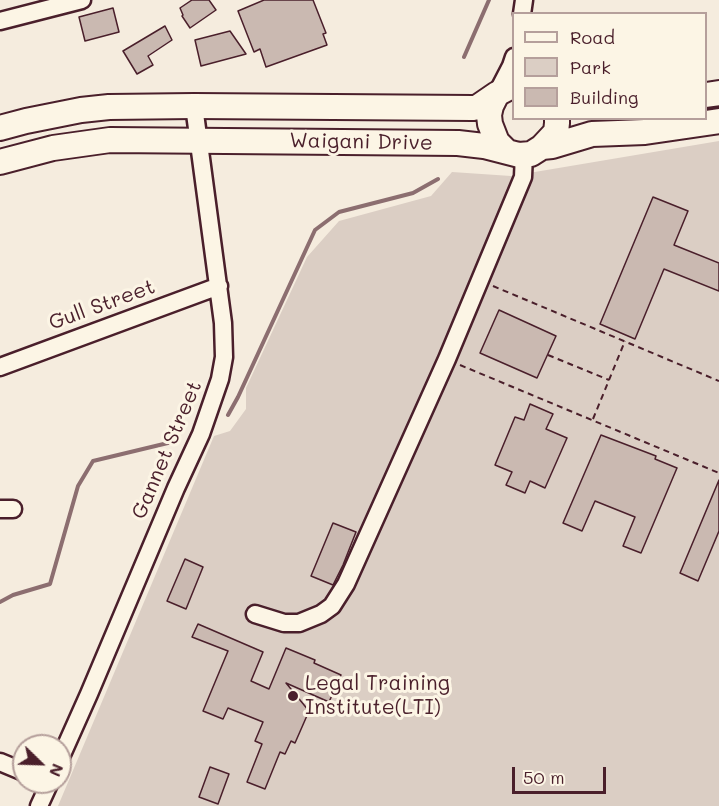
<!DOCTYPE html>
<html>
<head>
<meta charset="utf-8">
<style>
	body { margin:0 }
	#map { position:relative; width:719px; height:806px; overflow:hidden; background:#f5ecde; font-family:Mali,sans-serif }
	canvas { display:block }
	.legend { position:absolute; left:512px; top:12px; width:195px; height:108px; box-sizing:border-box; background:#fcf5e5; border:2px solid #b59f9b; margin:0; padding:8px 10px; list-style:none; font-size:18px; color:#4a1f2b }
	.legend li { display:flex; align-items:center; gap:12px; height:30px }
	.legend b { width:30px; border:2px solid #b59f9b }
	.north { position:absolute; left:12px; top:734px; width:60px; height:60px; box-sizing:border-box; background:#fcf5e5; border:2px solid #b59f9b; border-radius:50%; rotate:113deg; font-size:16px; font-weight:700; line-height:24px; text-align:center; color:#4a1f2b }
	.north::after { content:''; display:block; margin:auto; width:21px; height:27px; background:#4a1f2b; clip-path:polygon(50% 0,100% 100%,50% 72%,0 100%) }
	.scale { position:absolute; left:512px; top:767px; width:94px; height:27px; box-sizing:border-box; border:3px solid #4a1f2b; border-top:0; padding-left:8px; font-size:18px; line-height:21px; white-space:nowrap; color:#4a1f2b; -webkit-text-stroke:4px #fcf5e5; paint-order:stroke }
</style>
</head>
<body>
<div id="map">
<canvas width="719" height="806"></canvas>
<ul class="legend">
<li><b style="height:8px;background:#fcf5e5"></b>Road</li>
<li><b style="height:16px;background:#dbcec4"></b>Park</li>
<li><b style="height:16px;background:#cab9b1"></b>Building</li>
</ul>
<div class="north">N</div>
<div class="scale">50 m</div>
</div>
<script>
const g = document.querySelector('canvas').getContext('2d');
g.lineJoin = 'round';
function paint(path, color) {
  g.fillStyle = color;
  g.fill(path, 'evenodd');
}
function shape(rows) {
  const path = new Path2D();
  for (const r of rows) {
    path.moveTo(r[0], r[1]);
    for (let i = 2; i < r.length; i += 2) path.lineTo(r[i], r[i + 1]);
  }
  return path;
}
function strokePath(path, color, width, dash) {
  g.strokeStyle = color;
  g.lineWidth = width;
  g.lineCap = dash ? 'butt' : 'round';
  g.setLineDash(dash || []);
  g.stroke(path);
}
function drawText(font, color, halo, rows, align = 'center') {
  g.font = font + ' Mali,sans-serif';
  g.lineWidth = 6;
  g.setLineDash([]);
  g.textBaseline = 'middle';
  g.strokeStyle = halo;
  g.fillStyle = color;
  for (const [text, x, y, turn = 0] of rows) {
    g.save();
    g.translate(x, y);
    g.rotate((+turn || 0) * Math.PI / 180);
    g.textAlign = isNaN(turn) ? turn : align;
    if (halo) g.strokeText(text, 0, 0);
    g.fillText(text, 0, 0);
    g.restore();
  }
}
const green = shape([
	[719,141,719,806,58,806,214,436,230,431,246,409,246,388,307,257,339,221,431,196,452,172,511,176]
]);
const stream = shape([
	[464,57,489,0],
	[228,415,238,397,315,230,339,212,413,193,438,179],
	[0,602,13,595,50,584,78,486,93,461,172,442]
]);
const building = shape([
	[192,0,209,0,216,10,190,28,182,16,183,15,180,8,192,0],
	[264,0,313,0,326,33,323,34,327,45,266,67,260,49,254,52,238,11,264,0],
	[113,8,119,32,85,41,79,17,113,8],
	[165,26,172,40,148,56,153,65,137,74,123,51,165,26],
	[230,31,246,54,201,66,195,40,230,31],
	[653,197,688,211,674,245,719,263,719,291,664,269,635,339,600,324,653,197],
	[499,310,556,336,537,378,480,353,499,310],
	[530,404,553,414,546,429,567,438,545,488,530,481,525,493,506,485,512,472,495,465,515,417,524,420,530,404],
	[601,435,656,456,655,459,677,468,641,553,623,546,635,517,595,501,582,531,563,523,601,435],
	[719,480,719,531,698,581,680,573,719,480],
	[333,523,356,532,343,565,333,585,311,576,333,523],
	[185,559,203,567,186,609,167,601,185,559],
	[198,624,263,652,251,681,269,689,286,648,315,660,314,663,341,675,329,702,286,683,309,711,295,743,291,741,285,754,280,752,265,789,247,782,262,744,255,741,263,722,228,708,223,719,203,711,228,651,192,637,198,624],
	[210,767,229,774,218,804,199,797,210,767]
]);
const path = shape([
	[493,286,719,381],
	[548,355,609,380],
	[460,365,719,473],
	[593,419,625,341]
]);
const minor = shape([
	[522,14,524,0],
	[0,21,82,0],
	[497,93,511,66,514,57],
	[0,367,219,286],
	[0,509,13,509],
	[255,614,284,623,299,623,321,614,332,606,346,584,447,359,523,177,524,154],
	[60,759,89,694,176,488,201,434,220,379,224,357,223,323,194,106],
	[0,762,24,772],
	[39,806,50,782]
]);
const highway = shape([
	[497,94,491,106,489,115,490,124,497,142,506,151],
	[706,95,719,93],
	[0,128,26,121,81,110,109,107,194,106,473,108,478,107,497,94,514,85],
	[542,147,556,132,557,123,557,118],
	[0,162,53,148,110,140,458,143,484,146,519,155,531,154,542,147,552,146,592,134,645,132,719,121]
]);
const markers = [
	[293,696,6,"#4a1f2b"]
];
const streetNames = [
	["Waigani Drive",361,142,1],
	["Gull Street",102,305,-20],
	["Gannet Street",167,450,-67]
];
const poiNames = [
	["Legal Training",305,684],
	["Institute(LTI)",305,708]
];
paint(green, '#dbcec4');
strokePath(stream, '#8c6e70', 4);
paint(building, '#cab9b1');
strokePath(building, '#4a1f2b', 1.5);
strokePath(minor, '#4a1f2b', 21);
strokePath(highway, '#4a1f2b', 28);
strokePath(path, '#4a1f2b', 2, [6, 4.5]);
strokePath(minor, '#fcf5e5', 16);
strokePath(highway, '#fcf5e5', 24);
for (const [x, y, r, color] of markers) {
  const dot = new Path2D();
  dot.arc(x, y, r, 0, 2 * Math.PI);
  g.fillStyle = color;
  g.fill(dot);
  strokePath(dot, '#fcf5e5', 2);
}
drawText('21px', '#4a1f2b', '#fcf5e5', streetNames);
drawText('21px', '#4a1f2b', '#fcf5e5', poiNames, 'left');
</script>
</body>
</html>
